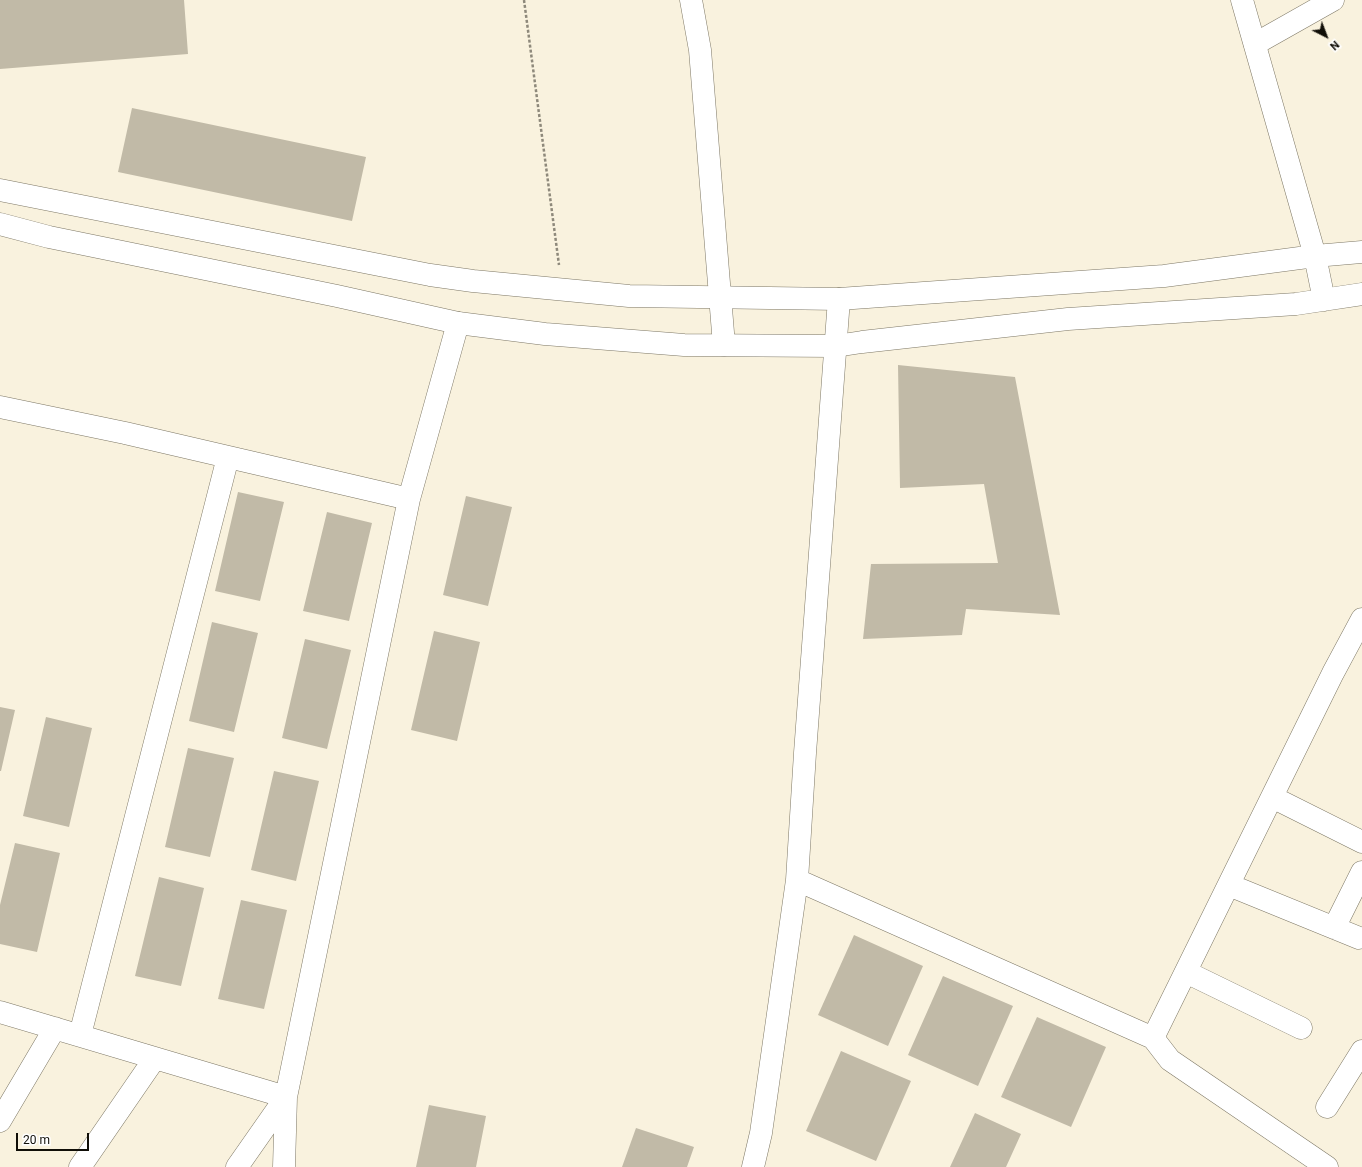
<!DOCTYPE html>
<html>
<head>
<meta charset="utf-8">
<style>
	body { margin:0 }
	#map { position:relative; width:1362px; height:1167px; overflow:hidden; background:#f9f2de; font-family:Roboto,sans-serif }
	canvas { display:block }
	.north { position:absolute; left:1306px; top:16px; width:40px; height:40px; -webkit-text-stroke:3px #fff; paint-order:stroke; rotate:138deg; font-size:11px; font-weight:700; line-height:16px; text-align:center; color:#100e07 }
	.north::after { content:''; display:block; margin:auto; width:14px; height:18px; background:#100e07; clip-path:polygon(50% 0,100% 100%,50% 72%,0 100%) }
	.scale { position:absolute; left:16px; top:1133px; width:73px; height:18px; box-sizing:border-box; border:2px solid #100e07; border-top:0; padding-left:5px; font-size:12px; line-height:14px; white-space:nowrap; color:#100e07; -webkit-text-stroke:3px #fff; paint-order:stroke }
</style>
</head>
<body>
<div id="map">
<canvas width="1362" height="1167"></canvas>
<div class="north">N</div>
<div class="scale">20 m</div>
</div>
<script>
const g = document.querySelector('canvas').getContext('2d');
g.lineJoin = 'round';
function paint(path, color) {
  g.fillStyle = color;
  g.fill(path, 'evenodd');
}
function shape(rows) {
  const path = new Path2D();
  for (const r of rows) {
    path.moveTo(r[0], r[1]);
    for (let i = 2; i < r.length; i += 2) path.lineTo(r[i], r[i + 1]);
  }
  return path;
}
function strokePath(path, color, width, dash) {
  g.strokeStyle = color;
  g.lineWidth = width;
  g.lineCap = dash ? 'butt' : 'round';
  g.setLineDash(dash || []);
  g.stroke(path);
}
const building = shape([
	[0,0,184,0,188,54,0,69],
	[132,108,366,157,352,221,118,172],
	[898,365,1015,377,1060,615,966,609,962,635,863,639,871,564,998,563,984,484,900,488],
	[238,492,284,502,260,601,215,591],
	[466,496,512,507,488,606,443,595],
	[327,512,372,523,349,621,303,611],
	[212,622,258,633,234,732,189,721],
	[434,631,480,642,457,741,411,730],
	[305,639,351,650,327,749,282,738],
	[0,707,15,710,1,771,0,771],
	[46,717,92,728,69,827,23,816],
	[188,748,234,758,210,857,165,847],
	[274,771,319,781,296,881,251,870],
	[15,843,60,853,37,952,0,944,0,905],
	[159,877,204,888,181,986,135,976],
	[241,900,287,910,264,1009,218,999],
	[854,935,923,966,888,1046,818,1015],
	[943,976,1013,1006,978,1086,908,1055],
	[1037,1017,1106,1047,1071,1127,1001,1097],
	[841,1051,911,1081,876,1161,806,1131],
	[429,1105,486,1116,476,1167,416,1167],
	[975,1113,1021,1134,1006,1167,950,1167],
	[636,1128,694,1147,687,1167,622,1167]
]);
const path = shape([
	[524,0,559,265]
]);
const street = shape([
	[691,0,700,50,724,345],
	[1255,44,1333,0],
	[0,407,125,433,409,499],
	[1272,797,1362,842],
	[797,880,1153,1038],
	[1229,885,1359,938],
	[1334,928,1362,872],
	[1186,972,1301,1028],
	[0,1012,286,1097,237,1167],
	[80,1035,228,457],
	[1327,1107,1362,1051],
	[0,1121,55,1028],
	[80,1167,155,1058],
	[284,1167,286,1097,409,499,458,323],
	[753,1167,761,1133,797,880,805,753,839,299],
	[1327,1167,1170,1060,1153,1038,1333,673,1362,619]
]);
const secondary = shape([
	[1242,0,1315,256,1324,300],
	[0,190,430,275,473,281,629,296,839,299,1164,276,1315,256,1362,252],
	[0,224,49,237,337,296,458,323,545,334,684,345,836,346,862,342,1068,319,1296,304,1362,294]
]);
paint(building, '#c1baa7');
strokePath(street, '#7d7765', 23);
strokePath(secondary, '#7d7765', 23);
strokePath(path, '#8e897b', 2.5, [3, 2]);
strokePath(street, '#fff', 22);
strokePath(secondary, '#fff', 22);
</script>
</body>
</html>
